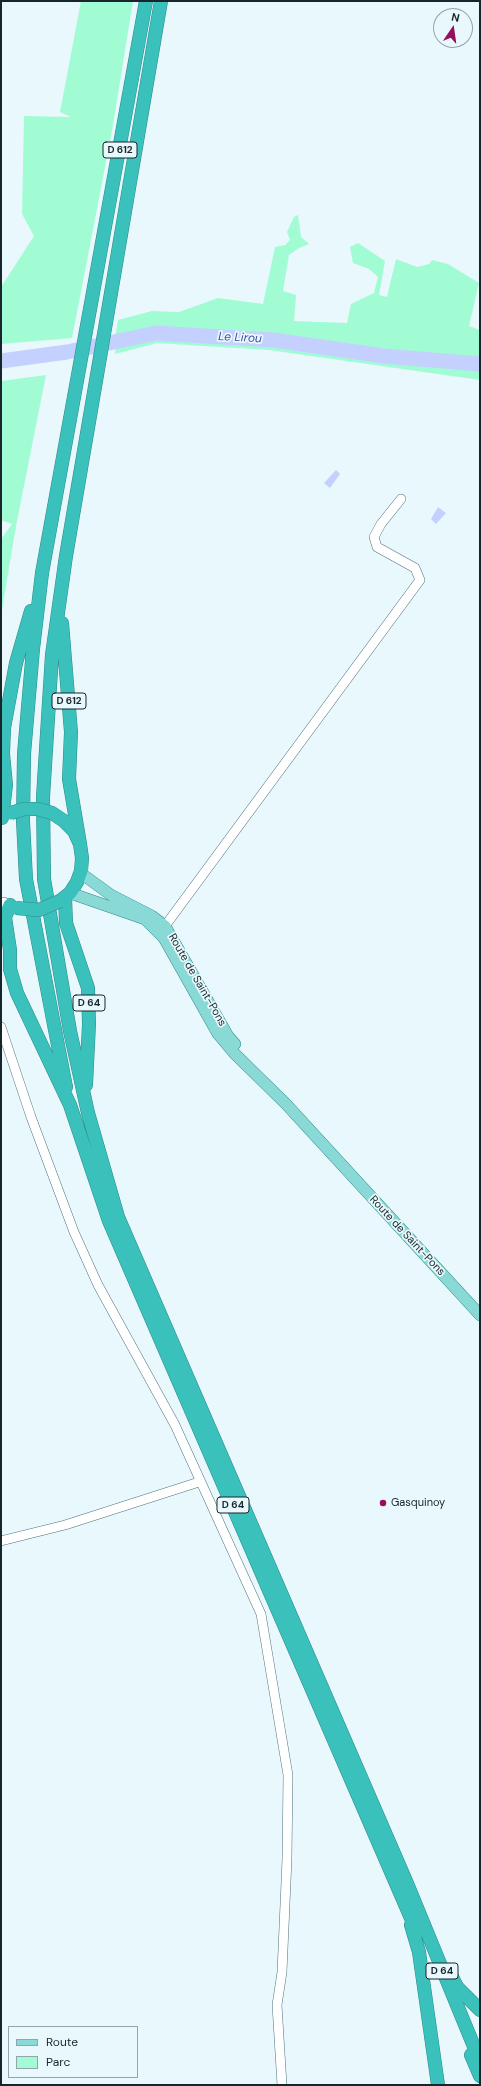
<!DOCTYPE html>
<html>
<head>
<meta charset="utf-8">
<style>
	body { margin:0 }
	#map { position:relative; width:481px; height:2086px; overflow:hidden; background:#e9f8fd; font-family:"DM Sans",sans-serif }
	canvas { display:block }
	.frame { position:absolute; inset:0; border:2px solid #17262a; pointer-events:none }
	.legend { position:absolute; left:8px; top:2026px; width:130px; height:52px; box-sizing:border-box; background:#e9f8fd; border:1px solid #95a4a9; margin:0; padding:5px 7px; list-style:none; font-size:12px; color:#17262a }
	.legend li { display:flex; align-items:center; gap:8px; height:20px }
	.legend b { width:20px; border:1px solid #95a4a9 }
	.north { position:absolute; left:433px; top:8px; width:40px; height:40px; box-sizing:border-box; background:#e9f8fd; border:1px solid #95a4a9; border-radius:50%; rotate:13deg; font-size:11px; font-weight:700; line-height:16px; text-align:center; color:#17262a }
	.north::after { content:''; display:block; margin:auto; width:14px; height:18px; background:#9a0c5d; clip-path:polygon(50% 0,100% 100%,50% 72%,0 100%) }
</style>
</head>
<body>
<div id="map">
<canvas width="481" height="2086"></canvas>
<div class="frame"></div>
<ul class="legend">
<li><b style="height:5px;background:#89dad7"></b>Route</li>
<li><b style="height:11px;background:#a1fcd3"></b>Parc</li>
</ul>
<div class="north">N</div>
</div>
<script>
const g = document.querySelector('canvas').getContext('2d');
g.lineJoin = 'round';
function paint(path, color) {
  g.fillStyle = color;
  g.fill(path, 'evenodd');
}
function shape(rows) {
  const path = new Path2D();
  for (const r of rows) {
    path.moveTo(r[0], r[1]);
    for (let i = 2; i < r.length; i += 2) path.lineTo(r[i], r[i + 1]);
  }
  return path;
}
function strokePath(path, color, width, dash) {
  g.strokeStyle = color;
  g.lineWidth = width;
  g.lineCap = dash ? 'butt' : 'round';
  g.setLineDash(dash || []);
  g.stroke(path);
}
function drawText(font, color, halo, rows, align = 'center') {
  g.font = font + ' "DM Sans",sans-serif';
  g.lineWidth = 3.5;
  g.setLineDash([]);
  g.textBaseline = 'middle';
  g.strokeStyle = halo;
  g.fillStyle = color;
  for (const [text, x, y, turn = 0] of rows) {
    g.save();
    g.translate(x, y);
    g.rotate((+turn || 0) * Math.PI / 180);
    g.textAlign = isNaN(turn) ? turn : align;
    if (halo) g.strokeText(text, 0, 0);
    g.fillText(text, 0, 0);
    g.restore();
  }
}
const green = shape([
	[81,1,133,1,112,131,72,338,1,344,1,287,34,236,22,214,24,116,71,117,60,112],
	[298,215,301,237,309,244,299,248,289,255,283,291,296,295,294,321,347,323,351,304,374,293,378,277,369,269,353,263,350,247,358,243,385,261,379,295,387,297,396,259,417,267,429,264,432,260,448,264,479,283,469,326,480,330,480,362,261,335,157,331,115,338,118,320,152,311,179,312,218,298,263,304,275,247,285,245,290,240,287,232,294,217],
	[158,336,273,344,388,360,480,368,480,380,269,350,157,343,115,354,116,344],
	[46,375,16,526,1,615,1,539,12,524,1,520,1,381]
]);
const water = shape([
	[336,470,340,474,330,488,324,483],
	[438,507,446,513,436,524,431,519]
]);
const river = shape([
	[1,361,67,352,156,333,273,340,384,356,480,364]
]);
const minor = shape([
	[1,906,4,902],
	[159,928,165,926,420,580,415,568,377,547,374,537,381,524,401,499],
	[1,1027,31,1117,74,1232,98,1285,175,1425,261,1614,288,1775,287,1859,282,1972,277,2005,282,2085],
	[1,1541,65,1525,199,1482]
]);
const major = shape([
	[82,865,82,874,111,895,152,916,165,926,228,1036,235,1044],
	[70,893,145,919,164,938,218,1034,234,1053,286,1104,480,1315]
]);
const highway = shape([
	[161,1,66,556,52,655,43,797,44,879,70,1031,88,1113,118,1217,406,1881,480,2061],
	[62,623,71,732,69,779,80,844],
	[52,813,64,821,74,831,80,844,82,858,81,871,77,882,70,893,60,901],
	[2,818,6,785,3,754,4,728,16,663,31,611],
	[65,897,66,923,88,988,89,1024,86,1085],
	[10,905,5,917,10,950,10,969,17,993,70,1105,109,1221,417,1932],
	[66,1087,26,879,23,821,24,754,33,649,42,573,146,1],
	[411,1925,419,1952,438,2085],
	[451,1975,457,1987,480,2010],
	[471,2055,480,2076]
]);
const highwayBridge = shape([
	[11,813,24,809,38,809,52,813],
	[16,908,39,910,60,901]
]);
const markers = [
	[383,1503,4,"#9a0c5d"]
];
const shields = [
	[120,150,34],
	[69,701,34],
	[89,1003,32],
	[233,1505,32],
	[442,1971,32]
];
const shieldNames = [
	["D 612",120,150],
	["D 612",69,701],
	["D 64",89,1003],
	["D 64",233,1505],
	["D 64",442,1971]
];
const streetNames = [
	["Route de Saint-Pons",197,980,60],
	["Route de Saint-Pons",407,1236,47]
];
const poiNames = [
	["Gasquinoy",391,1503]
];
const waterNames = [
	["Le Lirou",240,338,3]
];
paint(green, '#a1fcd3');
paint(water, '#c4d1ff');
strokePath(river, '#c4d1ff', 15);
strokePath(minor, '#4f727d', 10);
strokePath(major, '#2e8b89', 12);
strokePath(highway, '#2e8b89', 14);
strokePath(minor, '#fff', 9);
strokePath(major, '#89dad7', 11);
strokePath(highway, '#3ac1bc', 13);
strokePath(highwayBridge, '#2e8b89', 14, []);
strokePath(highwayBridge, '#3ac1bc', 13);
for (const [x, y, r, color] of markers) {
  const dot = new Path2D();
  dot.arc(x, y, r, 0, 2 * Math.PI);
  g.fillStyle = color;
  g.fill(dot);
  strokePath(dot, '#e9f8fd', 1.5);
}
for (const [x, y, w] of shields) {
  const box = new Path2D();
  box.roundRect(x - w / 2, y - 8, w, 16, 3);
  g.fillStyle = '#e9f8fd';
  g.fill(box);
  strokePath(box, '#17262a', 1);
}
drawText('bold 10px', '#17262a', null, shieldNames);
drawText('11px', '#17262a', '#e9f8fd', streetNames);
drawText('11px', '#17262a', '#e9f8fd', poiNames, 'left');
drawText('italic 12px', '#3f4ea4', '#e9f8fd', waterNames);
</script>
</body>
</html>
